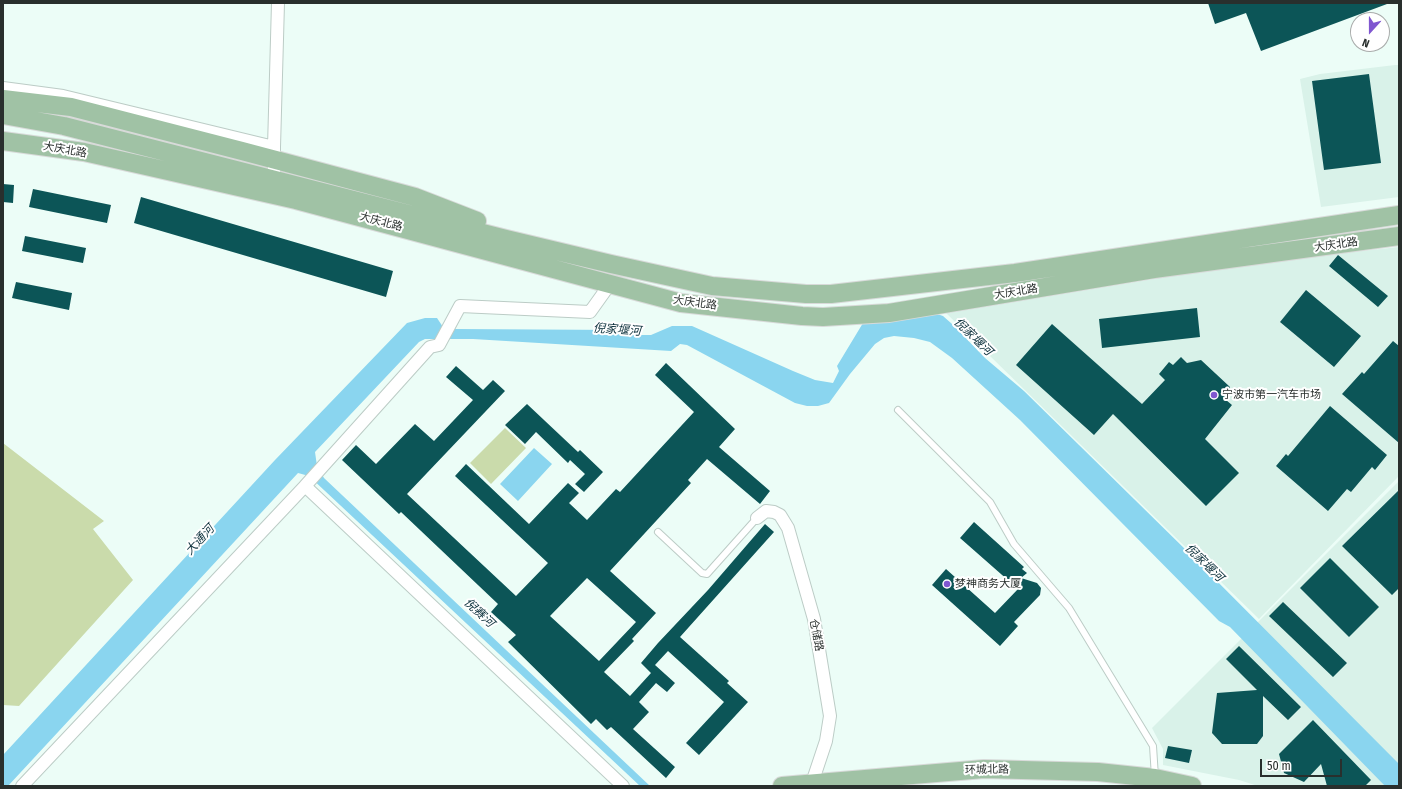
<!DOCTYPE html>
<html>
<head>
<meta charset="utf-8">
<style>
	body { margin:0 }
	#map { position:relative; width:1402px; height:789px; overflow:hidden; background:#ecfdf7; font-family:"Fira Sans Condensed",sans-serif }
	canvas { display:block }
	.frame { position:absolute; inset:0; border:4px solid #292f2d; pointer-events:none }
	.north { position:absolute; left:1350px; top:12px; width:40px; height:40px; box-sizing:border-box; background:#fff; border:1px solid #a9acab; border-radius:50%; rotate:201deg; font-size:11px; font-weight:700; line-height:16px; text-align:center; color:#292f2d }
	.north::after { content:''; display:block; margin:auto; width:14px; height:18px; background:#8057d0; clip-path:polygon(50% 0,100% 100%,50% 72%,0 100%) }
	.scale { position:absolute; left:1260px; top:759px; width:82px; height:18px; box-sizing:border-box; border:2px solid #292f2d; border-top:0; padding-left:5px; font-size:12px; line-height:14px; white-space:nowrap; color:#292f2d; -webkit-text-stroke:3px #fff; paint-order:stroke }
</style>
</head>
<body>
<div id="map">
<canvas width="1402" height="789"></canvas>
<div class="frame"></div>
<div class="north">N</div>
<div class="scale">50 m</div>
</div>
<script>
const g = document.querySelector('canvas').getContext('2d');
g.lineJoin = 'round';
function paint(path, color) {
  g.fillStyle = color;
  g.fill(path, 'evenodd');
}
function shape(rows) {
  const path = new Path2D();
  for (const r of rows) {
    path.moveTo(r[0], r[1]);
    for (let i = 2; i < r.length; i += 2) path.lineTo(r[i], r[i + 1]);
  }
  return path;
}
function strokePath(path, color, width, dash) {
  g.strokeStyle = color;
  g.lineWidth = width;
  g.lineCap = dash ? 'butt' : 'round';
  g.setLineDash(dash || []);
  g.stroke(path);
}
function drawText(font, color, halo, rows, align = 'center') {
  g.font = font + ' "Fira Sans Condensed","Noto Sans SC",sans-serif';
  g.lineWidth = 4;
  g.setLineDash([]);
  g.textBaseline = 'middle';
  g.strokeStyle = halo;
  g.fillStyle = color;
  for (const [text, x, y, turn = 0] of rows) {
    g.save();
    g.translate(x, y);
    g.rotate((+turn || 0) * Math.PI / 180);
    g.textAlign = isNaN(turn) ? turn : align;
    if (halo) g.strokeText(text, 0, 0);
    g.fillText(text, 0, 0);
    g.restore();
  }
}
const built = shape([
	[1395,65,1399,65,1399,197,1321,207,1300,79,1320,74],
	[1399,247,1399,476,1259,619,946,313,1250,263],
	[1399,481,1399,786,1258,786,1239,780,1163,765,1163,749,1152,728]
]);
const green = shape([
	[505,428,526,448,491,484,470,463],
	[3,443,104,521,93,529,133,580,19,706,3,705]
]);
const water = shape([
	[937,314,943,316,952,324,985,358,1024,391,1189,553,1399,764,1399,786,1385,786,1230,627,1219,621,1020,420,952,358,930,342,914,338,894,336,884,338,875,344,850,374,829,403,818,406,807,406,795,403,687,345,680,344,671,351,473,339,425,339,419,342,315,452,317,466,324,478,650,786,640,786,309,476,298,473,8,786,3,786,3,755,275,460,407,323,425,318,437,318,443,327,456,329,619,330,640,335,651,335,672,326,692,326,793,371,815,380,833,383,839,371,837,366,863,323],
	[534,448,552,464,518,501,500,484]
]);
const building = shape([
	[1208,3,1387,3,1387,4,1261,51,1246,13,1215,24],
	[1369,74,1381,163,1324,170,1312,81],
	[3,184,14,185,13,203,3,202],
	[33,189,111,205,107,223,29,207],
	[141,197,393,271,386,297,134,223],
	[25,236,86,248,83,263,22,251],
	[1338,255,1388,296,1378,307,1329,266],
	[16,282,72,293,69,310,12,298],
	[1306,290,1361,336,1334,367,1280,322],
	[1197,308,1200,337,1102,348,1099,319],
	[1052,324,1142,404,1165,380,1159,374,1169,362,1173,365,1181,357,1187,363,1201,360,1230,387,1226,400,1232,405,1205,439,1239,473,1206,506,1113,414,1094,435,1016,365],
	[1393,341,1399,346,1399,443,1342,394,1362,372,1364,374],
	[666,363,735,429,719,447,770,491,760,504,707,459,688,480,691,483,610,571,656,613,632,639,634,641,604,672,630,696,651,673,641,663,658,643,708,590,765,524,774,532,680,637,729,681,727,683,748,702,699,755,686,743,724,702,668,651,655,665,675,683,667,692,656,683,639,702,649,712,633,729,675,767,666,778,611,727,607,730,596,719,591,724,508,642,516,635,491,612,498,604,401,512,399,514,342,460,356,445,376,464,415,424,434,441,473,400,446,377,456,366,483,390,493,380,505,391,407,494,516,596,548,563,455,476,466,464,529,524,568,483,579,493,569,503,587,520,616,489,620,492,694,412,655,375],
	[587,578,636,622,599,661,550,616],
	[527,404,578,452,580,450,603,472,584,492,575,484,585,474,570,460,568,463,536,432,525,444,505,425],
	[1330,406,1387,455,1375,470,1372,467,1351,492,1347,489,1328,511,1276,466,1286,454,1288,456],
	[1399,490,1399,588,1392,595,1342,546],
	[974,522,1024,567,1022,569,1027,573,1021,578,1037,583,1041,588,1040,595,1014,622,1018,626,1000,646,932,585,946,569,995,613,1018,589,960,538],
	[1330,558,1379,607,1349,637,1300,588],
	[1283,602,1347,663,1333,677,1269,616],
	[1239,646,1301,707,1288,720,1263,696,1263,736,1257,744,1222,744,1212,733,1217,693,1257,690,1226,659],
	[1313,720,1371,780,1365,786,1327,786,1321,764,1304,782,1284,773,1279,754],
	[1168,746,1192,750,1189,763,1165,758]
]);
const service = shape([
	[898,410,990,502,1014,544,1069,608,1153,746,1155,777],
	[658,532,702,573,707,574,757,518]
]);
const minor = shape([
	[3,88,63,96,274,147],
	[274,186,274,147,278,3],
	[305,486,430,347,439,345,460,306,590,312,610,284],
	[757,518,766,511,774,512,780,515,788,528,814,619,830,716,826,741,812,783],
	[22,786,305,486,623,786]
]);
const primary = shape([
	[3,99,71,107,242,151,415,197,477,221],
	[3,115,64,126,506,239,611,264,712,286,806,294,831,294,1015,273,1399,215],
	[3,141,84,152,296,200,681,303,802,316,823,317,889,313,1154,269,1399,236],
	[782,786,984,769,1098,772,1155,778,1192,786]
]);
const markers = [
	[1214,395,4,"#8057d0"],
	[947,584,4,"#8057d0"]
];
const streetNames = [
	["大庆北路",65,150,10],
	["大庆北路",381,222,15],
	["大庆北路",1336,245,-8],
	["大庆北路",1016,292,-9],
	["大庆北路",695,303,8],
	["仓储路",816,635,79],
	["环城北路",987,770,-1]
];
const poiNames = [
	["宁波市第一汽车市场",1222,395],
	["梦神商务大厦",955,584]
];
const waterNames = [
	["倪家堰河",617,330,4],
	["倪家堰河",973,337,44],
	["大通河",200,540,-47],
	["倪家堰河",1204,563,44],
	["倪赛河",479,613,43]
];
paint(built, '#d9f2e9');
paint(green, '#cadbab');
paint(water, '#8ad5ef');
paint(building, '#0c5557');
strokePath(service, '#bcccc6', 8);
strokePath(minor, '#bcccc6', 14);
strokePath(primary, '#d8dad9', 20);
strokePath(service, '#fff', 6);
strokePath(minor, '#fff', 12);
strokePath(primary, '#a0c2a5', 18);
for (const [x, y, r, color] of markers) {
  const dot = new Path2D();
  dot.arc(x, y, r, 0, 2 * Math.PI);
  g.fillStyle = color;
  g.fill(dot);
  strokePath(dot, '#fff', 1.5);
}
drawText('11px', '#292f2d', '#fff', streetNames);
drawText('11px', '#292f2d', '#fff', poiNames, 'left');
drawText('italic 12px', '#0e323d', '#fff', waterNames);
</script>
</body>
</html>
